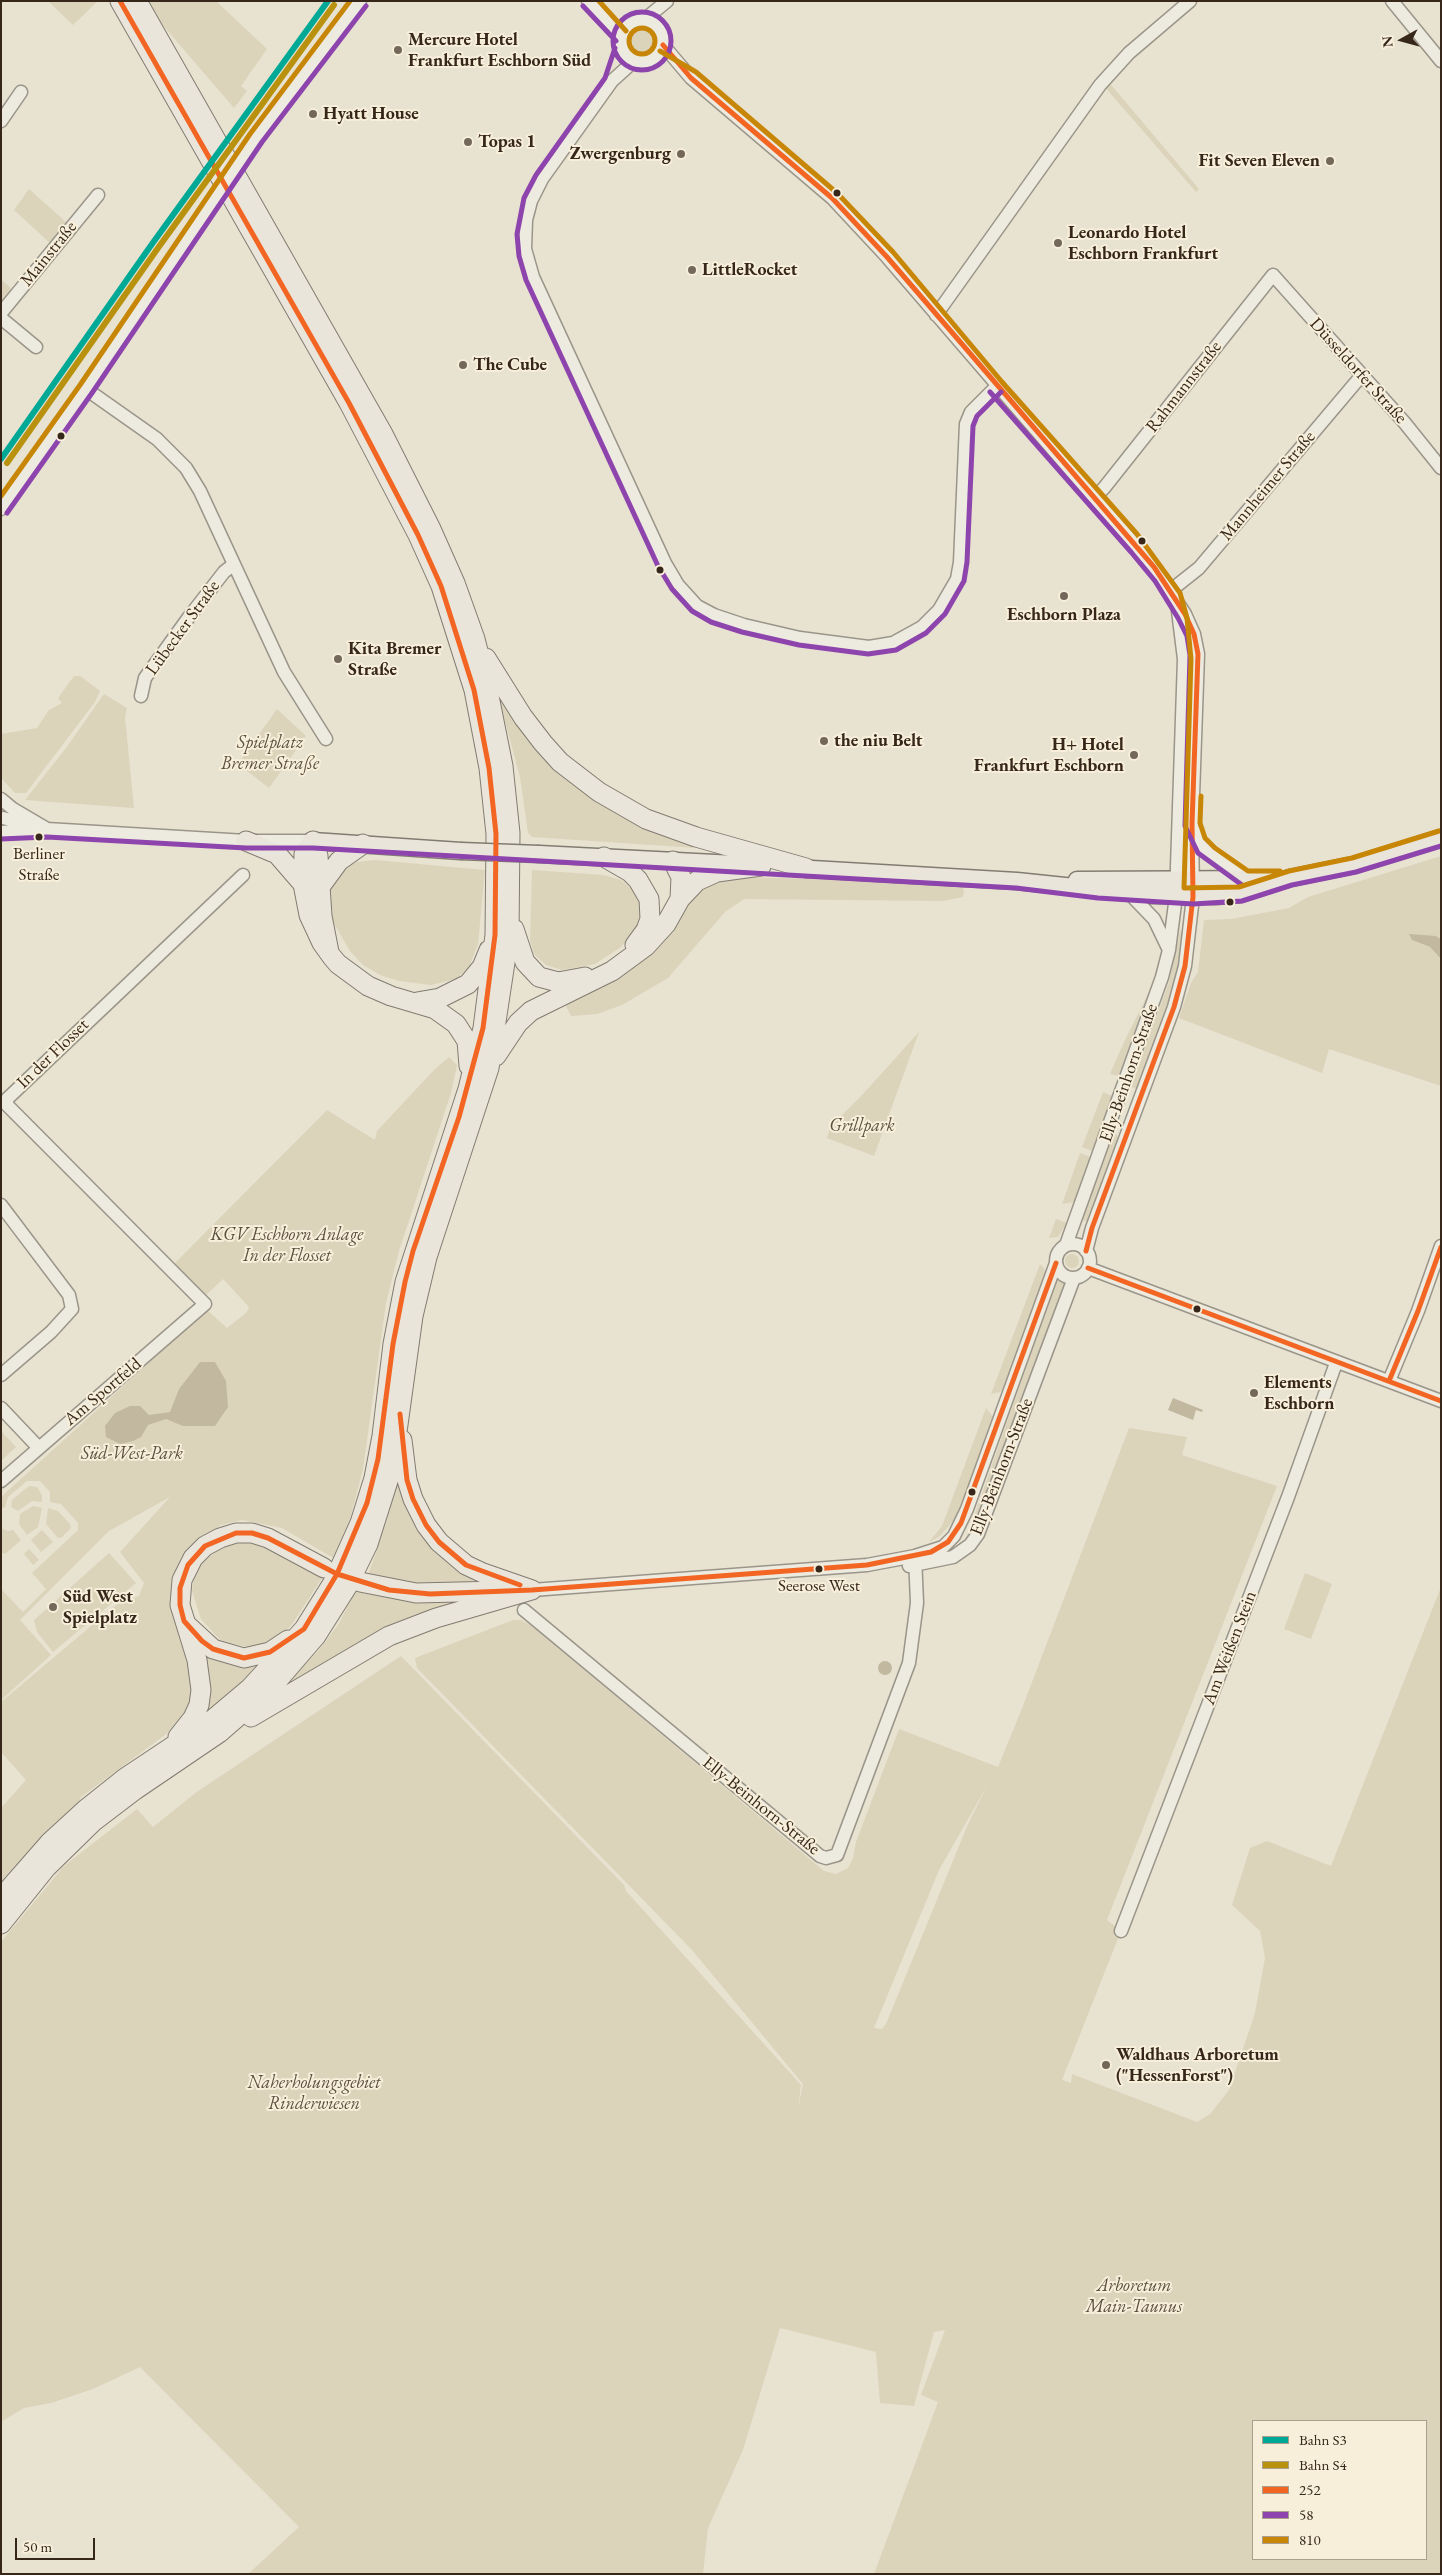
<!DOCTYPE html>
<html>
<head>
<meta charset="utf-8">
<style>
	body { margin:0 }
	#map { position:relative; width:1442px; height:2575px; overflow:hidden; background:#e8e2d0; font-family:"EB Garamond",serif }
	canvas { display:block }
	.frame { position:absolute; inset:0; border:2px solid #36271a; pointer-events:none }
	.legend { position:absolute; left:1252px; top:2420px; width:175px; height:140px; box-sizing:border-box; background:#f7efda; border:1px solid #aa9f8d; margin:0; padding:6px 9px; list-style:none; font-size:15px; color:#36271a }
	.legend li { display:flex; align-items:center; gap:10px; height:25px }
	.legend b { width:25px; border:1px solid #aa9f8d }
	.north { position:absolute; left:1377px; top:15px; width:50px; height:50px; -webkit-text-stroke:4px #f7efda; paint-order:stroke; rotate:263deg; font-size:14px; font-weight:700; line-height:20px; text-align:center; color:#36271a }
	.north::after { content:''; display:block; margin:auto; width:18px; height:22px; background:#36271a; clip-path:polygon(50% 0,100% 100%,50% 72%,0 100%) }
	.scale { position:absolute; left:15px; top:2538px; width:80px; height:22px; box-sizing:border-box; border:2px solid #36271a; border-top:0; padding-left:6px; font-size:15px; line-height:18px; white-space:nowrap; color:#36271a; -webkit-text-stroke:4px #f7efda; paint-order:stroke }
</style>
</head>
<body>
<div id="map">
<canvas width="1442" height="2575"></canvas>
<div class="frame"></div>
<ul class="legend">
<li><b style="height:6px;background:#00a896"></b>Bahn S3</li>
<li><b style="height:6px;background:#b8920f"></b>Bahn S4</li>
<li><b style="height:6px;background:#f26522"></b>252</li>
<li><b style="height:6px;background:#8e44ad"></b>58</li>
<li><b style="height:6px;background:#c78606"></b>810</li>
</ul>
<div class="north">N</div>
<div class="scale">50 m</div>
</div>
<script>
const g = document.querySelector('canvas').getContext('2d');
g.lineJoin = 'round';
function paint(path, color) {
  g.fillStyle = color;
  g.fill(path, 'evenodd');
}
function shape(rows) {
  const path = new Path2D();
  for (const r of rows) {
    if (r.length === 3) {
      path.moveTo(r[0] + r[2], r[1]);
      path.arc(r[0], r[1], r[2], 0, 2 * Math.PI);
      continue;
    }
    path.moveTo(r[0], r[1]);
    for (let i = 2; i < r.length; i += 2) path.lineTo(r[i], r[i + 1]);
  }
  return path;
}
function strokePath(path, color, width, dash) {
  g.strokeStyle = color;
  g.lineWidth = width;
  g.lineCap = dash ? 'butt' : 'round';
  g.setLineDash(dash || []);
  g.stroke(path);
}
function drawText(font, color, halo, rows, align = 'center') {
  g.font = font + ' "EB Garamond",serif';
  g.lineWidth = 4;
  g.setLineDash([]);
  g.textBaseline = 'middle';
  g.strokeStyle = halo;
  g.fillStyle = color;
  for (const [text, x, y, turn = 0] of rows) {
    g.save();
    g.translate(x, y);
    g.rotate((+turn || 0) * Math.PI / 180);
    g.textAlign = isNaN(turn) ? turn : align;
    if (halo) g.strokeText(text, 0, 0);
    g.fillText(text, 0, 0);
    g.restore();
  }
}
const green = shape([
	[48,1,97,1,97,2,73,25],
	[142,1,216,1,267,49,241,86,247,91,234,108],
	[641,41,15],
	[1108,81,1199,189,1196,192,1103,85],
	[29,189,67,223,51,244,14,210],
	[1,279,17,294,1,313],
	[74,676,80,676,100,691,95,702,26,793,15,793,1,778,1,734,37,728,49,710,62,703,58,698],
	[496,688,554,766,696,842,697,848,532,837,528,833,520,777],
	[104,694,127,708,125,717,134,808,25,800,66,748],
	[277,709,306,736,269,788,238,764],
	[1441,856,1441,939,1436,936,1412,940,1430,947,1441,959,1441,1086,1329,1049,1322,1073,1179,1018,1191,983,1198,972,1204,920,1231,919,1289,908,1308,897],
	[375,860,485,870,478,944,469,967,456,979,431,985,399,981,380,975,363,965,350,951,333,922,329,906,329,888,343,868,357,862],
	[532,870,604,875,621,880,635,892,641,909,639,923,621,947,595,964,562,970,546,965,534,954,530,940],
	[741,877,959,883,964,890,963,897,943,901,744,899,725,912,668,978,622,1005,597,1014,571,1016,566,1006,569,1002,692,895,711,881],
	[1180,931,1185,932,1179,968,1139,1090,1131,1087,1169,982],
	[1149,992,1119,1076,1110,1074,1124,1042],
	[919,1032,874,1156,827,1138,831,1126,863,1094],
	[449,1057,457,1065,451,1093,399,1251,386,1303,363,1469,349,1523,335,1559,282,1528,242,1520,221,1525,189,1547,179,1562,171,1583,171,1602,194,1672,191,1706,173,1729,81,1797,76,1807,1,1892,1,1808,26,1780,1,1752,1,1702,116,1605,139,1596,144,1583,120,1552,170,1497,109,1531,20,1620,51,1655,1,1700,1,1589,23,1612,46,1589,32,1573,78,1530,78,1523,61,1504,50,1502,50,1492,40,1481,27,1481,8,1497,5,1507,1,1509,1,1497,207,1310,227,1328,246,1313,249,1307,223,1279,205,1296,173,1265,327,1110,375,1140,377,1131,434,1070],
	[1103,1092,1112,1096,1092,1151,1082,1147],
	[1116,1134,1121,1143,1091,1223,1080,1219,1112,1137],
	[1080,1153,1090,1157,1074,1202,1062,1204],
	[1056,1219,1067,1223,1058,1237,1049,1238],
	[1072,1261,7],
	[1040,1264,1044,1268,1046,1277,1004,1389,1000,1392,991,1394],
	[1057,1279,1068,1282,974,1532,955,1552,965,1540,971,1525],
	[986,1408,993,1417,960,1507,953,1521,940,1536,929,1542,942,1526],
	[1129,1428,1187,1437,1182,1455,1277,1486,1107,1920,1121,1931,1062,2080,1071,2083,1072,2074,1197,2122,1210,2114,1229,2090,1255,2013,1265,1958,1260,1931,1232,1905,1250,1848,1267,1841,1331,1866,1441,1587,1441,2574,874,2574,938,2402,921,2395,945,2330,934,2332,914,2406,880,2403,876,2352,780,2328,743,2450,708,2528,703,2574,248,2574,299,2527,140,2367,93,2389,51,2403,24,2408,1,2422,1,1942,64,1866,137,1809,153,1827,198,1791,401,1656,624,1885,626,1891,801,2085,798,2108,803,2084,692,1950,417,1668,415,1658,513,1620,521,1620,532,1626,824,1871,836,1874,848,1868,853,1858,856,1842,899,1729,998,1767,1021,1711],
	[987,1786,968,1824,886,2024,882,2029,874,2028,939,1870],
	[1253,2421,1426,2421,1426,2559,1253,2559],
	[1,1431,16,1447,1,1461],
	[400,1459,408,1506,503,1584,423,1585,368,1575,387,1521,397,1484],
	[29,1486,37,1487,42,1495,42,1502,32,1501,18,1511,11,1507,12,1500],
	[33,1506,42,1508,38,1527,27,1535,19,1524,20,1514],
	[48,1508,58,1511,70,1524,71,1528,61,1538,58,1538,46,1524],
	[1,1528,8,1531,13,1530,21,1540,5,1554,1,1552],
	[42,1530,53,1542,41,1552,31,1540],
	[238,1543,253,1543,274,1550,322,1578,293,1623,282,1635,257,1646,246,1647,220,1640,201,1619,192,1591,194,1578,202,1563,221,1547],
	[29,1549,39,1560,33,1565,24,1554],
	[109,1553,136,1583,53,1652,37,1632,34,1620],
	[1305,1573,1332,1584,1311,1639,1284,1629],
	[355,1592,414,1601,470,1601,276,1695,319,1650,338,1625],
	[197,1641,214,1658,227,1663,240,1666,271,1656,224,1704,196,1718]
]);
const water = shape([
	[1409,934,1436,936,1441,939,1441,959,1430,947,1412,940],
	[200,1362,215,1362,226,1381,228,1407,215,1426,183,1426,166,1419,148,1425,141,1437,133,1441,120,1444,106,1437,105,1426,115,1413,130,1406,140,1406,149,1415,170,1412,179,1389],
	[1173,1398,1203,1410,1202,1412,1196,1410,1193,1420,1168,1410],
	[885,1668,7]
]);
const minor = shape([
	[588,1,621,36],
	[1392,1,1441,61],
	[642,41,21],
	[644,20,667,1],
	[663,45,691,78,832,198,887,257,1154,567,1185,614,1194,634,1198,654,1192,824,1193,897,1185,966,1174,1007,1092,1228,1086,1251],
	[634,61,612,81,542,179,531,201,526,220,525,249,533,277,665,563,678,585,697,606,714,615,744,625,800,638,869,647,893,643,922,627,939,610,957,579,960,562,966,424,971,412,996,387],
	[1,121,21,92],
	[264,127,360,1],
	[1,313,98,195],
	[936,315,1100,85,1129,53,1190,1],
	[1,318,36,347],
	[86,389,157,439,186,468,200,491,284,672,326,739],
	[1095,497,1104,488,1273,275,1404,422,1441,468],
	[1,509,86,389,214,199],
	[1170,591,1199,568,1362,375],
	[141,696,145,678,189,617,224,572,233,565],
	[1,799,13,809,47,829],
	[3,818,34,826],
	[1195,831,1199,842,1210,854,1246,879],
	[1,832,47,829,246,841,313,841],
	[1129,893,1154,919,1168,948],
	[1,1205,69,1295,72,1309,51,1332,1,1375],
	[1073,1261,17],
	[1066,1245,1162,977,1169,950,1176,896,1184,659,1178,611],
	[1088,1268,1441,1401],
	[1389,1381,1418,1311,1441,1246],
	[1,1408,38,1447],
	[1,1481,205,1304,7,1105,7,1099,243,875],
	[909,1566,953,1557,970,1545,978,1534,1074,1278],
	[532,1590,867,1565,915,1556,943,1547,954,1536,967,1509,1056,1263],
	[524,1610,820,1856,826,1858,837,1855,909,1663,917,1603,915,1556],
	[1121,1931,1288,1497,1336,1363]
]);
const major = shape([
	[313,841,461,851],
	[539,854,735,864],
	[795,868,1017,881,1151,895,1216,896,1240,894,1290,878,1354,865,1441,838],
	[1077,880,1272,879]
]);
const highway = shape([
	[486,658,523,717,543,743,560,762,599,792,646,819,696,837,806,868],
	[246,841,277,854,303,884],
	[604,857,630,872,638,880,649,899,650,919,646,930,635,945],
	[673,861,681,877,680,899],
	[320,887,339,861,363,844],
	[514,929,525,962,539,977,558,982,585,977],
	[329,952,322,916,318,856,313,841,304,854,303,884,309,915,322,943,332,957,338,964,368,986,391,996,435,1009,456,1024,467,1041,469,1066],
	[417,1002,440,998,468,984,482,967,489,950],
	[496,1056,518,1023,531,1011,612,971,646,946,666,924,680,899,697,881,717,872,761,866],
	[402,1440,407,1480,413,1499,426,1525,439,1542,466,1565,483,1573,532,1590],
	[360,1582,416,1593,501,1591],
	[188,1626,213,1649,244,1658,270,1652,288,1640],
	[251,1717,389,1636,436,1618,532,1590],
	[178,1737,193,1718,199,1705,201,1690,197,1660,180,1605,182,1580,193,1558,205,1546,220,1538,236,1533,252,1533,268,1538,324,1568],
	[1,1898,50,1842,86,1809,125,1778,212,1720,250,1688,304,1629,334,1581,360,1523,374,1478,382,1436,393,1344,405,1282,468,1089,483,1028,495,935,496,834,489,768,474,690,441,586,418,535,349,403,120,1],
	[1,1924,46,1868,93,1822,135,1790,219,1733,272,1687,316,1636,347,1587,368,1544,388,1481,396,1439,413,1316,427,1257,489,1068,509,936,510,833,503,766,487,686,475,639,455,583,431,529,383,434,137,1]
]);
const minorBridge = shape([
	[214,199,264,127]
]);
const majorBridge = shape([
	[461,851,539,854]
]);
const bus1 = shape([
	[120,1,349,403,418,535,441,586,474,690,489,768,496,834,495,935,483,1028,459,1117,413,1251,405,1282,393,1344,378,1459,367,1503,337,1574],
	[663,45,691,78,832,198,887,257,1154,567,1185,614,1194,634,1198,654,1192,824,1193,897,1185,966,1174,1007,1092,1228,1086,1251],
	[1088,1268,1441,1401],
	[1389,1381,1418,1311,1441,1247],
	[400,1414,407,1480,413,1499,426,1525,439,1542,466,1565,520,1585],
	[236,1533,252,1533,268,1538,337,1574,304,1629,270,1652,244,1658,213,1649,202,1641,184,1621,180,1605,180,1588,188,1565,205,1546,236,1533],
	[337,1574,389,1590,430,1594,532,1590,867,1565,931,1552,948,1542,961,1523,1056,1263]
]);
const bus2 = shape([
	[583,6,616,41],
	[642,41,29],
	[615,48,605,78,536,175,524,198,517,234,519,256,526,280,658,566,672,589,692,611,711,622,742,632,799,645,868,654,896,650,926,633,945,614,964,581,967,562,973,426,977,416,1001,392],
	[990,392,1131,552,1155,581,1178,618,1187,636,1190,655,1185,826,1198,853,1242,885],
	[7,513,92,393,262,142,366,6],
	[1,839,47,837,246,848,313,848,1016,888,1098,898,1193,904,1242,901,1292,885,1356,872,1441,846]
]);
const bus3 = shape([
	[599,1,626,31],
	[642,41,13],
	[660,51,696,72,837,193,893,252,1002,382,1137,534,1180,593,1187,618,1191,659,1184,888,1239,887,1289,871,1352,858,1439,831],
	[1,496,80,385,250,134,350,1],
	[1201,796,1200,823,1205,838,1215,848,1248,871,1280,871]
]);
const rail1 = shape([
	[1,459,152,244,328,1]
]);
const rail2 = shape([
	[7,463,158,248,334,5]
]);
const markers = [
	[398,50,5,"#74685a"],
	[313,114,5,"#74685a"],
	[468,142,5,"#74685a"],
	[681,154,5,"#74685a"],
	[1330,161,5,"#74685a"],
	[837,193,4.5,"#36271a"],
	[1058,243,5,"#74685a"],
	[692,270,5,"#74685a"],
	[463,365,5,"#74685a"],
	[61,436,4.5,"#36271a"],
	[1142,541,4.5,"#36271a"],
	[660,570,4.5,"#36271a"],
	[1064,596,5,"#74685a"],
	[338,659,5,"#74685a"],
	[824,741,5,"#74685a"],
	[1134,755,5,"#74685a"],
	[39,837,4.5,"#36271a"],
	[1230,902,4.5,"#36271a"],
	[1197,1309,4.5,"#36271a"],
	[1254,1393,5,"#74685a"],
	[972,1492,4.5,"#36271a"],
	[819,1569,4.5,"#36271a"],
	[53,1607,5,"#74685a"],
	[1106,2065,5,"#74685a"]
];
const busNames = [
	["Berliner",39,854],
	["Straße",39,875],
	["Seerose West",819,1586]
];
const poiNames = [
	["Mercure Hotel",408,40],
	["Frankfurt Eschborn Süd",408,61],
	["Hyatt House",323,114],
	["Topas 1",478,142],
	["Zwergenburg",671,154,"right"],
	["Fit Seven Eleven",1320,161,"right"],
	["Leonardo Hotel",1068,233],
	["Eschborn Frankfurt",1068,254],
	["LittleRocket",702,270],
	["The Cube",473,365],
	["Eschborn Plaza",1064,615,"center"],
	["Kita Bremer",348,649],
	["Straße",348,670],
	["the niu Belt",834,741],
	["H+ Hotel",1124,745,"right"],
	["Frankfurt Eschborn",1124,766,"right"],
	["Elements",1264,1383],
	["Eschborn",1264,1404],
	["Süd West",63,1597],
	["Spielplatz",63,1618],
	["Waldhaus Arboretum",1116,2055],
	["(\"HessenForst\")",1116,2076]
];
const streetNames = [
	["Mainstraße",49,254,-51],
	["Düsseldorfer Straße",1358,371,48],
	["Rahmannstraße",1184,387,-52],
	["Mannheimer Straße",1268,486,-50],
	["Lübecker Straße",183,628,-54],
	["In der Flosset",53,1054,-44],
	["Elly-Beinhorn-Straße",1129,1073,-71],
	["Am Sportfeld",103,1392,-40],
	["Elly-Beinhorn-Straße",1002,1467,-69],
	["Am Weißen Stein",1230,1648,-69],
	["Elly-Beinhorn-Straße",761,1806,39]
];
const parkNames = [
	["Spielplatz",270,743],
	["Bremer Straße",270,764],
	["Grillpark",862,1126],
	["KGV Eschborn Anlage",287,1235],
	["In der Flosset",287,1256],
	["Süd-West-Park",132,1454],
	["Naherholungsgebiet",314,2083],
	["Rinderwiesen",314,2104],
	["Arboretum",1134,2286],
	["Main-Taunus",1134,2307]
];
paint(green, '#dcd3bb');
paint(water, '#c2b8a0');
strokePath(minor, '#9a9589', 15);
strokePath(major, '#817c71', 19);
strokePath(highway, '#817c71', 21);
strokePath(minor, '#edeae0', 12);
strokePath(major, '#eae5db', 16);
strokePath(highway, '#eae5db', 19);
strokePath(minorBridge, '#9a9589', 15, []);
strokePath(majorBridge, '#817c71', 19, []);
strokePath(minorBridge, '#edeae0', 12);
strokePath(majorBridge, '#eae5db', 16);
strokePath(bus1, '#f26522', 5);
strokePath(bus2, '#8e44ad', 5);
strokePath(bus3, '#c78606', 5);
strokePath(rail1, '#00a896', 6);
strokePath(rail2, '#b8920f', 6);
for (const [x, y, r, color] of markers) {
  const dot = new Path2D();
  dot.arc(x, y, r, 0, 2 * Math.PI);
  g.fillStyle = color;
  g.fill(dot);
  strokePath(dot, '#f7efda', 2);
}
drawText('17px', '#36271a', '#f7efda', busNames);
drawText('bold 18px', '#36271a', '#f7efda', poiNames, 'left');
drawText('18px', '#36271a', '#f7efda', streetNames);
drawText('italic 18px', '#5d4f3e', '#f7efda', parkNames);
</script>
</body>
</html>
